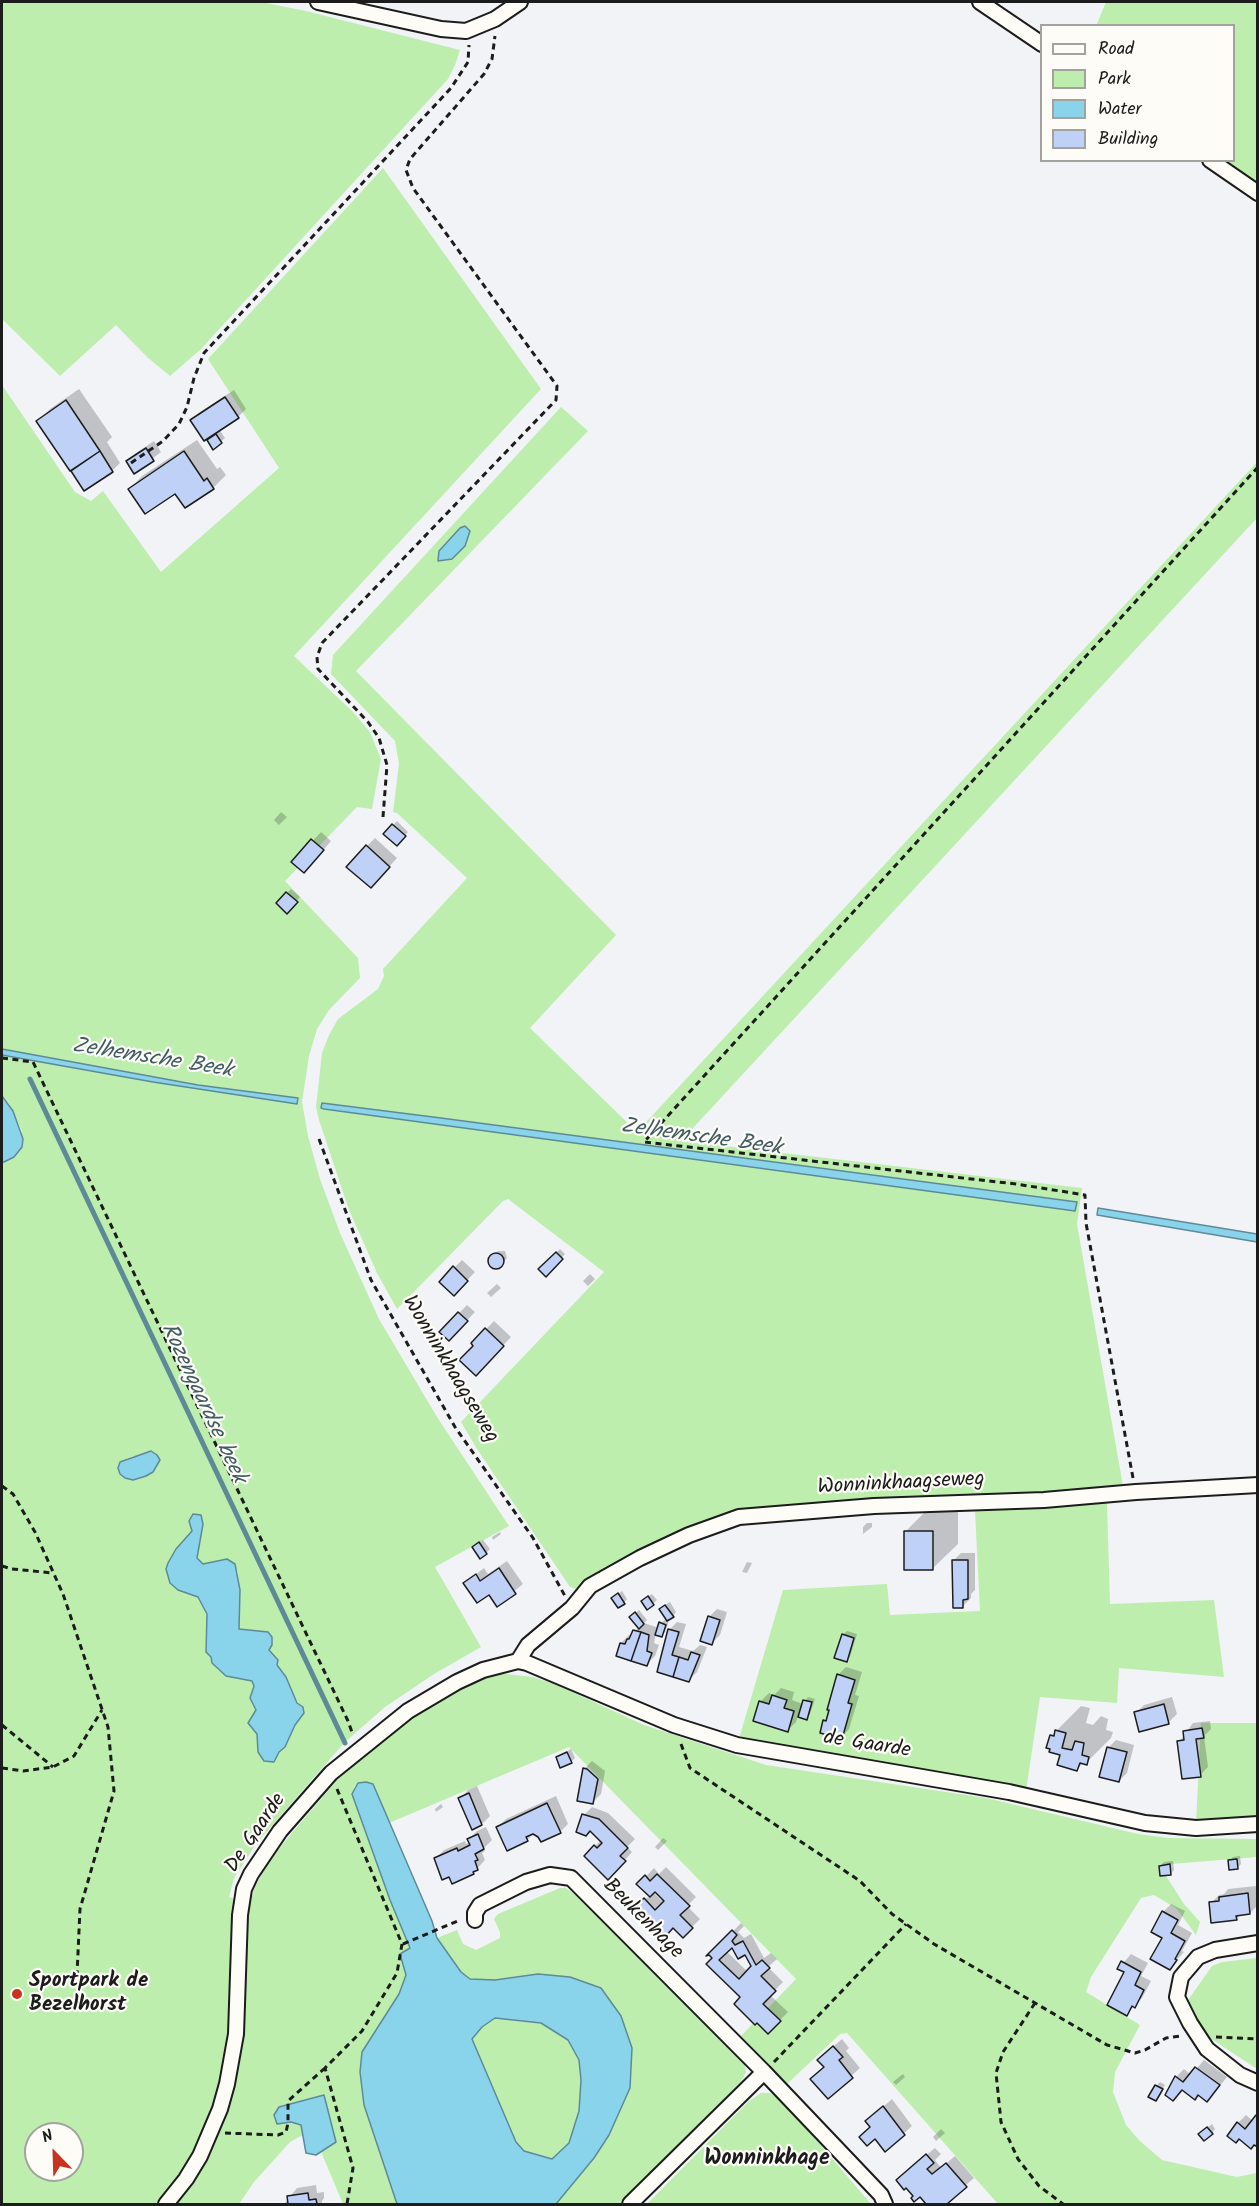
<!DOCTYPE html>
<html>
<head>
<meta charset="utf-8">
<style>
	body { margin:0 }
	#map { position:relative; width:1259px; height:2206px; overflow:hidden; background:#f1f3f7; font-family:Kalam,sans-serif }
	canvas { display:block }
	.frame { position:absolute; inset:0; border:3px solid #1c1c1c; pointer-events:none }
	.legend { position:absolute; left:1040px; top:24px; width:195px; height:138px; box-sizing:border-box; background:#fdfcf7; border:2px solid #a3a29f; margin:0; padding:8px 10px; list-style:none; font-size:18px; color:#1c1c1c }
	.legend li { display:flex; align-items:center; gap:12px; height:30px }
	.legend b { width:30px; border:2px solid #a3a29f }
	.north { position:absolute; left:24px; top:2122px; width:60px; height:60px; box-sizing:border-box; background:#fdfcf7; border:2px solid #a3a29f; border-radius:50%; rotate:337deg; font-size:16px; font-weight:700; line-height:24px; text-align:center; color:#1c1c1c }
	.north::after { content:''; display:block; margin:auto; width:21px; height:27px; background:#c8321e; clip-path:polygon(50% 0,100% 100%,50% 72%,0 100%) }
</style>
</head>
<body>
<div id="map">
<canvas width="1259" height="2206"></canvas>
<div class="frame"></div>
<ul class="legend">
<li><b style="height:8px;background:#fdfcf7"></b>Road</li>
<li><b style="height:16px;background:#bdeeae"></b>Park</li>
<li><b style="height:16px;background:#8ad4eb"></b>Water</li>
<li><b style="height:16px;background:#c0d1f7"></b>Building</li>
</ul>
<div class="north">N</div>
</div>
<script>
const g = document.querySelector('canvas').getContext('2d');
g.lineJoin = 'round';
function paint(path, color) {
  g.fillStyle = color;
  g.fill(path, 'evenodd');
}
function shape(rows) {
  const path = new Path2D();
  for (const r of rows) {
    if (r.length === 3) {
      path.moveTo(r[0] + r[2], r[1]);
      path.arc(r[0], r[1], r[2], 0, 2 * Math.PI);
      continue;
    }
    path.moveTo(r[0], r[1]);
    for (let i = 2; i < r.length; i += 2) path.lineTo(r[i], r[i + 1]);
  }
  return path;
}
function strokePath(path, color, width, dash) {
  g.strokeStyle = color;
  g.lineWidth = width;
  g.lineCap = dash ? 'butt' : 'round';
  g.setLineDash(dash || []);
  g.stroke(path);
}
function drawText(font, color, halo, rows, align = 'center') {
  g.font = font + ' Kalam,sans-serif';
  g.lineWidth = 4.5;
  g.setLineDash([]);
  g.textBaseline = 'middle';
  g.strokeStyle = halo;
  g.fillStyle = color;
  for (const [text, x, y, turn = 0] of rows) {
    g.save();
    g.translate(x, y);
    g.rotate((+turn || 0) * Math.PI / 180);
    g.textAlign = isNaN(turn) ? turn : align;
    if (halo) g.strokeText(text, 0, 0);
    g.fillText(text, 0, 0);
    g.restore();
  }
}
const green = shape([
	[2,2,261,2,306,11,460,50,455,65,448,79,201,349,170,376,147,357,116,325,60,376,2,319],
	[1106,2,1257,2,1257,186,1221,161,1234,160,1234,26,1096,26],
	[383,168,541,389,294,656,353,712,370,732,381,759,372,809,357,807,285,881,358,958,360,978,329,1010,317,1029,309,1056,302,1102,308,1136,320,1179,340,1233,379,1319,437,1417,509,1526,435,1567,481,1647,434,1674,385,1707,344,1743,256,1844,234,1878,229,1897,235,1899,226,2066,215,2109,190,2164,178,2181,159,2204,2,2204,2,1162,14,1157,22,1147,22,1131,9,1103,2,1096,2,1055,153,1082,297,1103,298,1098,198,1085,2,1049,2,385,75,492,91,501,103,491,161,572,279,468,208,359],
	[133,1456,157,1467,153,1472,125,1478,120,1474,118,1465,120,1462],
	[203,1524,197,1557,203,1564,227,1559,238,1572,240,1610,239,1629,268,1632,272,1637,269,1650,277,1660,277,1665,286,1677,288,1685,304,1713,295,1725,285,1747,279,1752,263,1758,258,1752,257,1734,248,1723,256,1710,250,1698,254,1686,252,1681,227,1676,217,1669,206,1644,207,1614,198,1597,178,1590,170,1583,166,1569,176,1549,193,1531],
	[36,2134,72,2134,72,2170,36,2170],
	[561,407,588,431,356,671,616,935,530,1028,637,1132,1257,462,1257,518,681,1141,1082,1188,1077,1224,1123,1486,780,1510,665,1540,625,1559,576,1589,570,1587,477,1449,461,1422,604,1272,508,1199,503,1201,397,1309,377,1273,349,1210,319,1120,316,1107,322,1053,329,1035,338,1019,378,989,384,976,383,969,467,878,397,813,393,812,399,764,395,741,331,674,333,655],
	[322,1103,441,1118,1077,1203,1075,1211,324,1109,321,1108],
	[1107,1502,1110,1604,1214,1600,1224,1677,1119,1668,1117,1703,1040,1697,1026,1791,929,1771,890,1767,738,1742,783,1590,887,1584,890,1615,980,1611,975,1511],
	[497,1673,533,1677,557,1685,644,1725,766,1765,986,1798,1138,1834,1168,1838,1257,1839,1257,1857,1159,1865,1184,1904,1200,1922,1196,1935,1176,1908,1154,1895,1141,1898,1091,1977,1086,1992,1140,2025,1115,2072,1113,2092,1126,2125,1140,2141,1162,2160,1237,2177,1257,2173,1257,2204,998,2204,847,2033,840,2034,787,2084,741,2036,796,1979,569,1747,389,1823,373,1784,366,1782,359,1783,354,1787,410,1948,400,1954,406,1975,399,1994,362,2052,360,2072,364,2105,397,2204,343,2204,312,2130,290,2142,254,2182,239,2204,172,2204,233,2086,239,2055,246,1915,255,1887,266,1866,285,1841,350,1765,394,1729,458,1687],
	[1201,1723,1257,1723,1257,1822,1196,1823],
	[560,1888,566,1888,574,1894,745,2064,746,2072,741,2082,620,2204,556,2204,594,2158,609,2135,630,2088,538,1974,495,1980,469,1979,461,1972,437,1938,457,1930,463,1944,476,1950,500,1938,500,1932,494,1919,498,1914],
	[1257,1958,1257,2069,1201,2032,1186,2003,1212,1966,1222,1962],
	[495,2017,541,2023,568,2040,579,2060,581,2080,579,2111,569,2143,552,2159,524,2151,516,2142,472,2039,482,2027],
	[761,2093,770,2093,780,2098,871,2204,647,2204,749,2101]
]);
const water = shape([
	[465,526,470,531,465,546,452,559,438,561,439,551,460,528,465,526],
	[2,1049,198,1085,298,1098,297,1104,153,1082,24,1059,2,1055,2,1049],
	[2,1096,13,1111,23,1139,22,1147,14,1157,4,1162,2,1162,2,1096],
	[322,1103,441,1118,1077,1202,1075,1211,324,1109,321,1108,322,1103],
	[1098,1208,1257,1234,1257,1242,1097,1215,1098,1208],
	[151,1451,157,1455,160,1460,153,1472,146,1476,133,1480,125,1478,120,1474,118,1468,120,1462,151,1451],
	[193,1514,201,1515,203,1524,197,1558,203,1564,227,1559,235,1564,240,1590,239,1629,268,1632,272,1637,272,1645,269,1650,278,1660,277,1665,286,1677,297,1703,303,1707,304,1713,295,1725,285,1747,279,1752,274,1762,264,1761,258,1752,257,1734,248,1723,256,1710,250,1698,254,1686,252,1681,226,1676,212,1663,211,1657,206,1652,207,1614,198,1597,178,1590,170,1583,166,1569,168,1563,176,1549,192,1531,189,1521,193,1514],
	[366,1782,373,1784,432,1921,437,1938,461,1972,470,1979,495,1980,538,1974,570,1977,601,1988,621,2016,632,2048,630,2088,609,2135,594,2158,556,2204,397,2204,364,2105,360,2072,362,2052,399,1994,406,1975,400,1954,410,1948,390,1900,352,1794,358,1783,366,1782],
	[495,2018,541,2023,568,2040,579,2060,581,2080,579,2111,569,2143,552,2159,524,2151,516,2142,472,2039,482,2027,495,2018],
	[324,2095,336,2142,316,2155,306,2153,301,2125,291,2122,277,2124,274,2115,279,2107,324,2095]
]);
const shadow = shape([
	[79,389,112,437,107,442,120,463,112,471,85,489,38,421,50,409],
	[234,390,246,409,238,417,219,429,225,438,213,448,208,441,217,432,192,420,200,412],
	[197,440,217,469,220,467,226,475,213,488,176,492,130,489,142,476],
	[154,441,161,452,135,472,128,461,136,453],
	[281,812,287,817,279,825,274,820],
	[397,821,408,832,397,844,385,834],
	[321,832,331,841,312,863,293,862],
	[375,838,397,858,379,878,367,846],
	[291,889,300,897,287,912,278,903],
	[560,1249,565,1254,546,1274,540,1269],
	[498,1251,505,1251,507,1258,499,1267,493,1267,490,1260],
	[462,1260,475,1272,454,1294,441,1281],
	[590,1274,595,1279,588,1286,583,1281],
	[497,1284,501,1288,491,1297,487,1293],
	[467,1305,475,1312,449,1339,441,1332],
	[494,1321,511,1337,476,1374,475,1346,473,1343],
	[931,1506,958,1506,958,1544,933,1568,906,1531],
	[867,1523,872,1523,872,1527,863,1534,863,1527],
	[500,1532,501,1534,493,1540,492,1537],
	[483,1540,490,1549,486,1553,478,1543],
	[961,1553,975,1553,975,1590,971,1594,971,1598,963,1606,953,1561],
	[507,1561,523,1584,497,1605,489,1593,465,1583,484,1568,488,1574],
	[747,1562,752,1563,747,1573,742,1572],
	[622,1591,627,1599,624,1603,613,1598],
	[652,1594,657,1600,648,1608,647,1597],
	[670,1602,676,1612,673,1616,665,1605],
	[717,1609,727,1612,720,1635,712,1643,709,1617],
	[639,1610,647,1620,644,1623,659,1628,664,1620,669,1621,665,1632,662,1635,656,1633,654,1643,659,1645,655,1656,647,1664,621,1643,629,1635,632,1636,639,1626,631,1617],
	[677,1622,686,1624,679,1647,693,1651,700,1645,707,1647,697,1672,689,1680,659,1671,669,1630],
	[847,1631,857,1634,850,1657,846,1660,843,1635],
	[846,1667,862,1672,855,1695,859,1696,849,1729,841,1738,825,1721,829,1717,838,1675],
	[781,1688,794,1692,792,1700,803,1704,808,1697,815,1699,810,1714,807,1718,798,1716,796,1722,788,1730,755,1720,761,1701,769,1693,774,1695],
	[1172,1697,1177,1714,1169,1722,1136,1713,1144,1705],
	[1081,1706,1090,1708,1086,1723,1093,1725,1101,1716,1108,1719,1106,1730,1113,1732,1111,1738,1086,1763,1084,1762,1077,1769,1061,1754,1051,1736],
	[1210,1721,1211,1729,1204,1736,1208,1767,1200,1775,1179,1742,1193,1723],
	[1116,1740,1134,1745,1127,1773,1119,1781,1108,1748],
	[571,1749,575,1758,571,1762,557,1757],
	[592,1761,605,1771,601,1794,593,1802,584,1769],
	[477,1786,490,1816,482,1824,473,1828,460,1799,468,1790],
	[556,1796,568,1824,560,1832,534,1833,527,1840,498,1827,506,1819],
	[441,1804,443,1807,436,1812,435,1809],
	[592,1807,608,1813,635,1839,627,1847,632,1852,616,1870,586,1856,601,1840,584,1815],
	[486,1827,492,1840,484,1848,485,1851,482,1853,485,1860,473,1873,436,1858,444,1850,465,1841,466,1844,470,1842,469,1839,477,1831],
	[663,1838,667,1841,658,1850,655,1847],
	[1240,1856,1241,1864,1237,1868,1230,1860,1233,1857],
	[1173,1861,1174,1870,1170,1874,1160,1866,1164,1862],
	[666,1867,696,1897,687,1906,700,1919,683,1936,673,1926,637,1907,650,1895,639,1884,654,1868,659,1874],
	[655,1890,664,1898,661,1900,653,1892],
	[1256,1886,1258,1905,1250,1913,1241,1914,1236,1919,1211,1903,1219,1895,1224,1894,1228,1889],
	[1171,1904,1185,1911,1178,1925,1192,1933,1182,1951,1184,1952,1169,1968,1164,1937,1163,1912],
	[741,1923,744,1926,738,1932,744,1938,751,1934,764,1958,771,1953,777,1959,768,1967,783,1982,770,1995,788,2012,768,2032,710,1955],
	[732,1945,746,1953,753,1966,748,1972,726,1951],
	[1131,1954,1148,1963,1141,1976,1151,1981,1142,1998,1127,2014,1126,1972,1119,1968],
	[842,2039,849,2048,846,2051,860,2068,828,2097,825,2067,827,2052],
	[1204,2060,1227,2077,1215,2092,1207,2100,1199,2094,1183,2089,1173,2099,1176,2077,1184,2069,1191,2075],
	[903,2074,905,2077,896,2085,893,2082],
	[1160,2082,1165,2085,1159,2095,1156,2086],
	[892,2099,912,2126,886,2150,872,2127,875,2114],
	[1246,2115,1253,2121,1258,2116,1258,2145,1238,2123],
	[1212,2124,1215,2129,1212,2133,1204,2130],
	[941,2129,945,2133,936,2141,933,2137],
	[935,2148,941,2154,935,2160,941,2168,955,2156,974,2178,944,2204,928,2204,920,2195,915,2196,906,2172],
	[316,2185,317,2193,324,2192,324,2198,322,2201,322,2204,284,2204,297,2188]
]);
const stream = shape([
	[30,1079,345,1743]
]);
const building = shape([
	[225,397,239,418,204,441,190,420,225,397],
	[66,400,100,451,70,471,36,421,66,400],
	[216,434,222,443,213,450,207,440,216,434],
	[146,448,154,461,134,474,126,461,146,448],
	[100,451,113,472,84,491,71,471,100,451],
	[184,451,204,481,207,478,214,489,185,508,175,494,145,514,128,489,184,451],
	[392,824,406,836,397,846,383,834,392,824],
	[311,839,324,850,304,873,291,862,311,839],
	[366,845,390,867,371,888,346,867,366,845],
	[286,892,298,902,287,914,276,903,286,892],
	[556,1252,563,1259,546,1277,538,1269,556,1252],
	[496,1261,8],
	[453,1266,468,1281,454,1296,439,1282,453,1266],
	[458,1312,468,1321,449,1341,439,1332,458,1312],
	[485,1328,504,1346,476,1376,459,1360,473,1346,471,1343,485,1328],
	[904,1531,933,1531,933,1570,904,1570,904,1531],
	[479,1542,487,1554,480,1559,472,1547,479,1542],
	[952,1560,968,1560,968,1599,963,1600,963,1608,953,1608,952,1560],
	[499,1568,516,1594,497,1607,489,1595,477,1603,463,1583,476,1574,480,1581,499,1568],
	[618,1593,625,1604,618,1608,611,1598,618,1593],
	[648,1596,654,1605,647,1610,641,1601,648,1596],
	[665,1605,674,1617,667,1621,659,1609,665,1605],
	[635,1612,644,1624,639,1629,629,1617,635,1612],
	[708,1616,720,1620,712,1645,700,1641,708,1616],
	[659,1622,666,1625,662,1637,655,1635,659,1622],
	[668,1629,679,1632,672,1655,679,1657,673,1677,657,1672,668,1629],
	[633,1630,641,1632,631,1661,616,1656,620,1643,625,1644,627,1639,629,1639,633,1630],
	[641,1632,649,1635,647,1651,652,1653,647,1666,631,1661,641,1632],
	[842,1634,854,1638,847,1662,834,1658,842,1634],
	[691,1652,700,1655,689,1682,673,1677,679,1657,688,1660,691,1652],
	[837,1674,855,1680,848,1703,852,1704,842,1739,820,1733,823,1720,826,1721,829,1710,827,1710,837,1674],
	[772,1695,787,1700,784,1708,794,1711,788,1732,753,1721,759,1701,769,1704,772,1695],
	[803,1700,812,1702,807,1720,798,1717,803,1700],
	[1164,1704,1169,1724,1139,1732,1134,1712,1164,1704],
	[1202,1728,1204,1738,1196,1739,1201,1777,1182,1779,1177,1741,1184,1740,1183,1731,1202,1728],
	[1055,1730,1066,1733,1062,1748,1072,1750,1075,1741,1084,1743,1082,1755,1089,1757,1087,1765,1080,1763,1077,1771,1057,1765,1060,1755,1049,1752,1050,1749,1046,1748,1050,1735,1054,1736,1055,1730],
	[1107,1747,1127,1752,1119,1782,1099,1777,1107,1747],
	[567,1752,572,1763,560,1768,556,1757,567,1752],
	[583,1768,587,1769,598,1779,593,1804,577,1801,583,1768],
	[469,1793,482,1825,472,1830,458,1798,469,1793],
	[547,1803,561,1833,541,1842,538,1837,533,1834,526,1837,528,1841,507,1851,496,1827,547,1803],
	[582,1814,599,1819,628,1848,620,1856,626,1861,608,1880,584,1856,594,1845,597,1848,602,1843,590,1831,586,1836,576,1832,582,1814],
	[478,1834,484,1849,475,1854,478,1860,475,1861,478,1870,473,1872,474,1874,452,1884,449,1877,442,1880,434,1858,457,1848,458,1851,470,1845,467,1839,478,1834],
	[1237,1859,1238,1869,1229,1870,1228,1860,1237,1859],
	[1170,1864,1171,1875,1160,1876,1159,1866,1170,1864],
	[657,1874,690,1906,680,1915,693,1928,683,1938,673,1928,666,1936,667,1939,635,1907,644,1898,655,1910,664,1901,655,1892,650,1897,636,1884,645,1875,650,1881,657,1874],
	[1248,1893,1250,1914,1236,1916,1237,1920,1211,1923,1209,1902,1219,1901,1219,1897,1248,1893],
	[1162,1911,1178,1920,1171,1933,1185,1941,1175,1959,1177,1960,1170,1970,1150,1959,1162,1938,1151,1932,1162,1911],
	[732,1930,737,1935,732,1941,735,1945,743,1941,756,1965,762,1960,770,1968,761,1976,776,1991,763,2004,781,2021,768,2034,757,2023,755,2025,734,2004,740,1997,706,1964,712,1958,709,1955,706,1956,732,1930],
	[732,1948,738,1959,745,1955,751,1966,739,1979,719,1960,732,1948],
	[1121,1961,1141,1972,1135,1985,1144,1990,1135,2008,1132,2006,1127,2016,1107,2005,1124,1972,1117,1969,1121,1961],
	[833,2046,843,2057,839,2060,853,2078,828,2099,810,2079,824,2067,817,2060,833,2046],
	[1195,2067,1220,2085,1207,2102,1198,2095,1195,2100,1182,2090,1173,2101,1165,2095,1175,2076,1183,2082,1195,2067],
	[1155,2085,1163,2089,1156,2101,1148,2097,1155,2085],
	[883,2106,905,2135,885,2152,875,2139,867,2146,859,2137,870,2127,865,2121,883,2106],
	[1256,2115,1258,2116,1258,2147,1254,2145,1251,2149,1239,2139,1236,2143,1227,2136,1237,2122,1245,2129,1256,2115],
	[1207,2127,1213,2134,1204,2141,1198,2134,1207,2127],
	[926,2154,934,2163,927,2169,932,2174,946,2163,967,2187,947,2204,926,2204,920,2197,914,2202,911,2198,913,2196,906,2188,904,2190,896,2180,926,2154],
	[308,2193,309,2200,316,2199,317,2204,283,2204,288,2204,287,2196,308,2193]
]);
const path = shape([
	[131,463,163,441,179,424,187,407,194,378,204,353,451,88,468,62,469,45],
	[383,817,387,765,379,738,368,722,318,669,317,657,322,643,556,400,557,386,413,188,406,170,410,159,484,74,492,59,495,36],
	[2,1058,33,1062,348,1721,353,1735],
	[319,1139,371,1280,455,1427,533,1538,565,1596],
	[1133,1478,1086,1223,1085,1195,1016,1184,644,1142,1258,467],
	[2,1486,13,1494,35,1532,63,1594,108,1727,114,1791,80,1909,77,1975],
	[2,1566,12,1569,53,1573],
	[2,1725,53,1767],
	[681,1744,690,1768,860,1881,892,1914,934,1944,1107,2045,1135,2053,1145,2050,1166,2038,1180,2036],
	[2,1768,23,1771,53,1767,74,1756,102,1710],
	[337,1789,402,1944,397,1973,362,2031,325,2068,353,2168,347,2204],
	[403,1944,460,1920],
	[1035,2003,1003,2052,996,2073,1001,2122,1018,2159,1039,2186,1063,2204],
	[1216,2037,1258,2039],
	[774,2062,906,1924],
	[225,2133,278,2135,286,2132,288,2123,288,2101,325,2068]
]);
const street = shape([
	[318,2,441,29,466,31,495,19,520,2],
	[980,2,1042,44],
	[1210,160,1258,193],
	[518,1661,528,1645,572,1608,590,1586,640,1558,689,1535,739,1517,874,1506,1044,1500,1136,1492,1258,1485],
	[475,1920,475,1913,480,1905,526,1882,550,1875,571,1878,764,2072,881,2195,885,2204],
	[1258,1943,1215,1950,1198,1957,1181,1977,1177,1997,1190,2023,1207,2049,1240,2075,1258,2083],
	[166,2204,186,2179,200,2156,220,2109,227,2084,236,2034,240,1915,244,1889,251,1874,280,1831,331,1773,408,1711,457,1682,483,1670,518,1661,527,1663,674,1725,737,1745,1009,1792,1145,1823,1196,1828,1258,1824],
	[630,2204,764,2072]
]);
const markers = [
	[17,1994,6,"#c8321e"]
];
const streetNames = [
	["Wonninkhaagseweg",449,1370,59],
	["Wonninkhaagseweg",901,1485,-3],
	["de Gaarde",867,1746,9],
	["De Gaarde",257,1834,-56],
	["Beukenhage",642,1920,45]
];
const poiNames = [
	["Sportpark de",29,1982],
	["Bezelhorst",29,2006]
];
const waterNames = [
	["Zelhemsche Beek",152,1060,9],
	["Zelhemsche Beek",701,1139,8],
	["Rozengaardse beek",202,1404,65]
];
const neighbourhoodNames = [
	["Wonninkhage",767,2160]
];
paint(green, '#bdeeae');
paint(water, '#8ad4eb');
strokePath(water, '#5e8a98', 1.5);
paint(shadow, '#0003');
strokePath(stream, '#5e8a98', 5);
paint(building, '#c0d1f7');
strokePath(building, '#1c1c1c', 1.5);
strokePath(street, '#1c1c1c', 18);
strokePath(path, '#1c1c1c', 3, [6, 4.5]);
strokePath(street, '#fdfcf7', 14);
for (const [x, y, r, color] of markers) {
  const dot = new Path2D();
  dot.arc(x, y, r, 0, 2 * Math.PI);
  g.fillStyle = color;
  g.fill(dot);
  strokePath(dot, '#fdfcf7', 2);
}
drawText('21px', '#1c1c1c', '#fdfcf7', streetNames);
drawText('bold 21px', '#1c1c1c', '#fdfcf7', poiNames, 'left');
drawText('italic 22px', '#425c64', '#fdfcf7', waterNames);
drawText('bold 22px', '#1c1c1c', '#fdfcf7', neighbourhoodNames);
</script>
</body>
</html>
